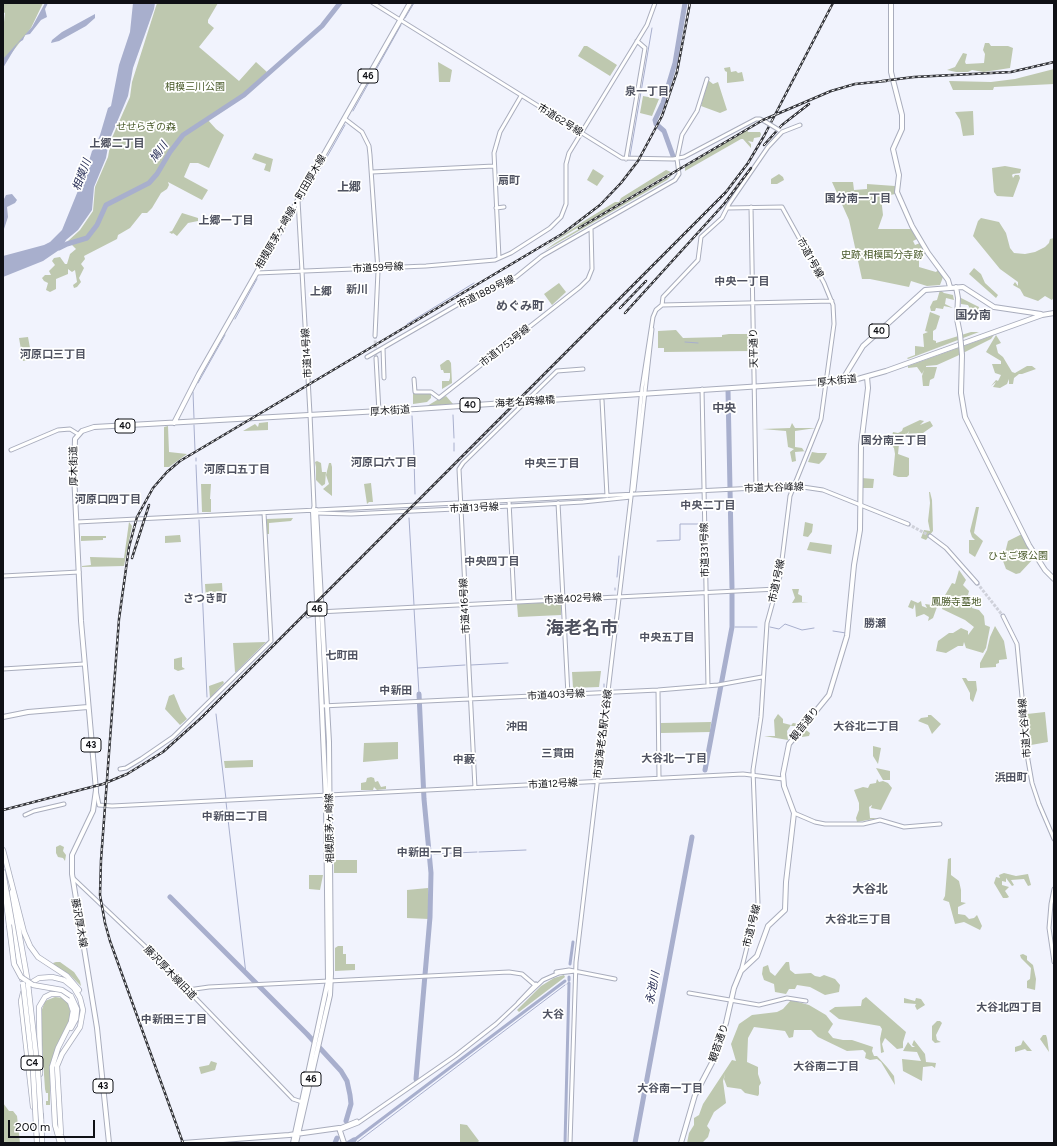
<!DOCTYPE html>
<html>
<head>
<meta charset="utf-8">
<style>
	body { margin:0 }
	#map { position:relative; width:1057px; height:1146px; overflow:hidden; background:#f1f3fd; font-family:Figtree,sans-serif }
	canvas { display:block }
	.frame { position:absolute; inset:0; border:4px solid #0f1015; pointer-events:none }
	.scale { position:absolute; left:8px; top:1120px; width:87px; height:18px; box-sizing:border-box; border:2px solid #0f1015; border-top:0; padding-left:5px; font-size:12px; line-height:14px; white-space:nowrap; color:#0f1015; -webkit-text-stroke:3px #fff; paint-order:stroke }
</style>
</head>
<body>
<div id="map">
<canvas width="1057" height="1146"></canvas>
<div class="frame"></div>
<div class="scale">200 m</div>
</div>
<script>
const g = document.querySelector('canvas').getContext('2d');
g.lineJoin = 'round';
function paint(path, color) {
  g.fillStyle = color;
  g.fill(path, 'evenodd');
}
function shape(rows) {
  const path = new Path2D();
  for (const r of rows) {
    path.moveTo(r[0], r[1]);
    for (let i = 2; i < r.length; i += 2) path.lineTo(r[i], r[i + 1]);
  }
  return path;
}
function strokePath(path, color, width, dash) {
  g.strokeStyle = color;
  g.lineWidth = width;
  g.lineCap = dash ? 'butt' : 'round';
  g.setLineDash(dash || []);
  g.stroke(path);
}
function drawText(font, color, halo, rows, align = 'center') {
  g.font = font + ' Figtree,"Noto Sans JP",sans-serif';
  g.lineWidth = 3.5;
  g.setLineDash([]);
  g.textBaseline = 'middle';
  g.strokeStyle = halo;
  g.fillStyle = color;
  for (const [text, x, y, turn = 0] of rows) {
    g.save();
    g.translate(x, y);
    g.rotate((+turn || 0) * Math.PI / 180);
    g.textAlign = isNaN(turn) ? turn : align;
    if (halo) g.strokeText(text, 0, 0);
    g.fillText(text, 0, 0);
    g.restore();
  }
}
const green = shape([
	[3,3,43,3,31,28,3,64,3,31,5,13,3,12],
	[157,3,218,3,208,20,208,23,214,28,199,47,239,81,256,62,267,72,242,95,207,119,216,129,224,135,209,168,198,163,190,163,184,177,208,190,202,200,168,182,169,185,167,189,161,193,152,208,147,213,142,213,130,228,118,235,117,239,84,256,85,259,81,264,84,268,79,278,81,282,77,287,74,288,73,285,77,282,75,270,72,272,68,269,68,274,56,279,56,289,50,292,46,290,48,283,44,281,42,278,45,275,51,275,49,271,55,265,52,261,54,258,60,257,65,264,67,264,70,254,76,249,68,241,80,230,93,211,95,187,108,157,111,140,130,97,132,82],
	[985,43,989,43,991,46,1008,46,1013,48,1010,68,984,72,972,70,968,72,956,72,947,70,955,67,963,53,967,54,965,62,966,64,984,63,985,54,983,50],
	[584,46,587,46,617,65,610,76,578,56],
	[438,62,452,70,450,82,439,82],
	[730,67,731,72,736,71,738,73,742,72,744,81,727,83,727,72,725,71,724,68],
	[1054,69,1054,84,994,87,993,90,953,90,949,81,991,82,1015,79],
	[708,80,713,84,718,82,727,110,720,113,701,106],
	[643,96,659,99,652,116,640,113],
	[973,111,974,135,963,136,960,120,955,112],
	[747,130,748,132,760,132,761,134,760,137,754,138,753,142,748,141,751,144,751,148,743,139,741,139,685,171,685,167],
	[255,153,273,159,270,172,264,170,266,164,252,159],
	[1005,166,1021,169,1020,173,1013,174,1012,175,1013,178,1015,175,1019,175,1020,178,1013,197,997,196,994,192,992,168],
	[593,169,604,176,597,186,587,180],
	[666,170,671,172,542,249,584,221,615,202,619,202,621,198],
	[779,174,783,177,784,180,777,184,771,184,771,179],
	[672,175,667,180,544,251,555,243],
	[832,182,853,182,854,190,867,189,867,184,895,186,895,194,881,197,883,215,878,229,912,229,917,239,913,241,915,245,920,243,927,253,919,256,919,267,936,272,938,270,943,277,940,285,927,286,911,281,909,287,870,279,862,279,849,220],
	[182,213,198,218,198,221,188,223,177,236,173,233,172,234,169,232,172,231],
	[981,218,999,222,1006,233,1010,248,1014,253,1025,254,1035,252,1045,247,1049,243,1050,239,1054,238,1054,297,1052,300,1045,296,1038,301,1024,296,1020,289,1013,285,1015,282,1018,286,1018,282,1000,269,973,236,978,221],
	[974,268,981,274,985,283,998,295,996,298,969,274],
	[559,283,566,292,552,305,544,294],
	[940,290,944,293,953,295,954,300,946,298,945,304,953,308,944,306,943,309,936,308,935,311,931,311,930,307,933,301,937,300],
	[961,298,979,307,977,321,968,305,961,304],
	[930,312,940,316,936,329,933,331,933,340,936,341,936,343,971,332,979,332,908,359,907,358,915,355,915,346,924,347,923,334,928,332,925,331],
	[676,330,683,338,722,337,722,335,729,334,751,334,751,351,664,352,664,348,658,348,658,331],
	[994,335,991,339,957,356,937,365,926,366,926,367,937,367,934,378,930,380,929,386,923,386,922,376,924,370,922,374,917,367,908,368,908,366],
	[996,335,1001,343,996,345,998,353,1003,357,1012,372,1015,373,1027,366,1032,366,1036,369,1022,374,1019,374,1014,378,1013,384,1009,384,1009,379,1007,384,1000,388,993,387,996,382,991,386,996,380,998,381,1001,375,995,373,992,364,1001,364,1001,361,986,352],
	[28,337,32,359,23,361,19,338],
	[447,360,449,360,451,363,452,383,442,389,442,381,449,381,450,378,450,373,444,373,443,370,441,370,440,365],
	[431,393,431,398,427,402,413,404,413,394],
	[446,396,453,404,427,406,437,400],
	[920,420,924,421,920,425,930,421,933,426,923,433,908,434,909,431,907,434,900,435,898,454,909,458,909,475,907,477,898,477,893,475,895,454,894,448,890,444,893,432,898,433,902,431,903,428],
	[268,422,268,430,243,431,255,424,258,427,259,423],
	[792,423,795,428,816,428,795,431,795,447,802,448,804,451,807,451,795,452,796,461,792,462,790,452,794,449,788,447,786,431,762,429,790,428],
	[168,426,169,452,187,454,169,467,164,467,164,427],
	[812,452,818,453,827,453,824,459,819,464,808,462],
	[317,461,321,463,322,472,326,472,325,484,322,486,316,480,316,467,315,462],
	[329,463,331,463,332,467,332,496,323,489,329,484,326,475],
	[862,478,874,479,873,488,862,488],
	[371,483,373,502,369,502,367,504,364,484],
	[201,484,211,484,210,499,211,499,211,512,202,512],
	[929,492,930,492,932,500,933,531,926,540,921,538,924,530,930,531,928,521,930,503],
	[976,507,979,507,974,533,983,541,975,557,969,553,969,540,975,540,972,537,970,531],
	[293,518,291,521,269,523,269,534,267,534,266,519],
	[129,522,132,526,124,566,82,567,82,566,91,565,90,557,124,558],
	[805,522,813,524,812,532,808,537,803,536],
	[180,535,181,542,165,543,165,536],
	[1020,535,1022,535,1034,558,1020,573,1016,574,1006,569,1003,561,1008,541],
	[106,536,106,538,103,538,103,540,81,541,81,536],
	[810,542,832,545,831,554,807,550],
	[959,570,966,580,963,585,969,591,968,595,974,597,972,608,979,610,984,616,985,625,990,627,986,648,983,653,966,648,964,642,963,646,958,646,946,653,936,651,938,641,949,633,953,633,961,628,968,631,968,635,974,627,965,620,942,609,944,597,952,583,955,584],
	[222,583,223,599,206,600,205,584],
	[792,589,799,589,798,594,802,596,802,602,809,602,792,603,795,598],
	[911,600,918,603,921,601,922,606,927,608,925,604,932,605,935,600,934,605,937,607,933,618,928,621,929,617,924,614,916,617,915,604,913,609,908,607],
	[559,602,561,604,561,615,518,617,517,604],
	[995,626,1004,641,1007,659,999,660,999,663,996,664,996,667,980,668,980,663,987,650,990,637],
	[266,642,236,672,235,672,233,643],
	[182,657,182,667,185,669,178,671,174,669,174,659],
	[601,671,599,687,573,688,572,672],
	[962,678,966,678,968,681,976,681,977,690,973,702,970,699,970,693],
	[223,681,224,683,210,698,209,686],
	[174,694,181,711,187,719,180,725,165,709,169,696],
	[1045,712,1048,742,1031,745,1027,714],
	[778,714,783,719,783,723,791,725,787,731,788,740,764,736,775,736,774,720],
	[928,715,931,715,941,724,932,734,928,725,918,721,921,718,928,717],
	[711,722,710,732,661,733,661,723],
	[801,722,808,725,806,730,810,733,809,736,802,737,801,733,793,735,796,726,791,726,792,724,793,723,799,724],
	[398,742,398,759,363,762,364,743],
	[873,746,881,748,878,764,873,756],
	[253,760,253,767,225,768,224,761],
	[876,768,890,771,890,780,883,780],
	[371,777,374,778,375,782,378,781,381,787,386,786,386,789,377,790,374,787,373,790,361,790,361,783,366,782,367,778],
	[877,779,879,782,883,781,888,783,892,788,881,810,871,808,872,805,869,807,870,818,879,818,857,822,856,818,859,810,859,803,854,790,863,787,868,788,870,784,876,783],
	[60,845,64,847,63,851,66,855,65,861,63,858,58,857,56,853,56,847],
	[951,858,951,875,959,881,961,890,961,902,966,903,958,907,958,914,965,915,969,919,974,918,977,915,982,926,980,930,964,922,955,924,949,902,943,900,945,896,948,859],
	[334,860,357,860,357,873,334,873],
	[1004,873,1016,876,1028,874,1031,885,1028,886,1024,879,1011,880,1014,885,1012,886,1006,878,1006,882,1002,881,1002,885,1009,887,1005,891,1009,897,1007,898,1003,898,994,883,996,877,1000,878,999,875],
	[309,875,323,875,320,890,309,889],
	[428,888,429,919,407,918,407,890],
	[338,946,343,946,343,954,346,954,346,964,355,964,355,970,335,971,335,948],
	[1023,954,1027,956,1027,960,1033,965,1036,979,1035,990,1027,988,1027,981,1030,979,1031,968,1021,958,1020,955],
	[56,962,60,962,74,972,80,981,81,986,70,975,54,965,53,963],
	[786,962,789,962,790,970,795,974,811,973,815,976,820,977,824,975,835,979,840,985,839,992,825,995,810,987,797,985,795,989,789,989,786,994,775,992,774,984,764,980,762,974,763,967,768,965,770,972,775,976],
	[564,975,565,977,519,1012,517,1010,541,986,554,978],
	[55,997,64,998,67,1001,71,1014,69,1022,53,1057,50,1074,50,1105,46,1105,46,1101,48,1101,48,1093,46,1093,45,1089,40,1015,45,1001],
	[866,997,906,1032,903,1042,903,1048,897,1049,885,1038,882,1044,884,1052,881,1053,880,1039,882,1029,880,1026,839,1019,829,1011,835,1007,861,1006,862,1000],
	[904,998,915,1001,916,998,921,999,925,1005,917,1010,915,1006,916,1004,904,1003],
	[791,1000,809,1005,826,1015,833,1024,828,1032,833,1038,843,1040,852,1040,873,1047,872,1051,874,1056,877,1056,887,1067,894,1076,895,1085,881,1062,877,1059,870,1060,865,1058,866,1053,863,1050,847,1051,818,1037,811,1030,794,1030,793,1037,789,1038,785,1031,754,1027,748,1038,747,1062,758,1067,758,1074,761,1083,759,1086,759,1094,758,1096,745,1093,741,1089,727,1087,724,1079,725,1074,723,1081,726,1103,714,1112,707,1126,710,1130,708,1137,702,1143,687,1143,689,1133,694,1125,694,1118,699,1115,703,1104,732,1060,736,1061,731,1044,739,1024,752,1015,777,1012,783,1009],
	[937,1021,940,1021,942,1023,936,1035,937,1040,941,1042,935,1043,932,1040,932,1026],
	[1043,1035,1046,1035,1047,1038,1049,1052,1040,1039],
	[914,1040,925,1054,926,1062,936,1063,935,1068,932,1066,923,1067,922,1081,903,1071,902,1059,921,1061,917,1052,903,1051,908,1042,912,1047,915,1047,912,1045],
	[1023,1040,1032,1051,1027,1051,1025,1049,1015,1052,1015,1047,1021,1045],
	[211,1061,217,1063,215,1070,201,1074,199,1067,209,1065],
	[3,1103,9,1111,13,1111,17,1116,20,1143,3,1143],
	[460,1124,467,1125,479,1141,478,1142,460,1142]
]);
const water = shape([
	[45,3,48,3,45,9,47,17,41,20,30,34,25,35,23,40,18,43,3,68,3,59,32,27],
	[133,3,155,3,154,9,133,68,128,96,109,141,106,158,94,187,92,210,78,230,66,240,62,248,43,261,3,277,3,256,44,245,50,242,62,230,86,171,92,151,94,149,100,135,108,108,111,106,119,65,130,32],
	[95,14,95,18,86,26,59,41,51,43,52,40,62,32],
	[12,194,17,200,15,203,7,207,8,217,3,232,3,201,6,195]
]);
const stream = shape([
	[405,18,414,3],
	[353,111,401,25],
	[630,156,652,28],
	[318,173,345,125],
	[302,201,314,178],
	[263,269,274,249],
	[235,319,257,279],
	[407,324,474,283],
	[685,342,698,343],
	[198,383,225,335],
	[193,392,194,418],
	[453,415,454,438],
	[412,416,414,455],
	[194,425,195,450],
	[454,443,454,451],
	[196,458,196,461],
	[414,458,415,494],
	[196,465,198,513],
	[409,518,414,605],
	[199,520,207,697],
	[657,541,680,540,680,524,701,524],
	[617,577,619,556],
	[615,590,615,588],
	[414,608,419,694],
	[735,627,757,627],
	[770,627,779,629,785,624,802,630,814,628],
	[833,631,846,633],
	[471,665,508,663],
	[418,668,465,665],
	[604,687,604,684],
	[216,714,226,799],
	[226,802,246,974],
	[479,852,526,850],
	[434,854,477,852],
	[567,984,569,983],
	[356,1143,565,985]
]);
const canal = shape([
	[570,964,573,942],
	[569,980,569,977],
	[354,1140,565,981],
	[565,1143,569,983]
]);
const river = shape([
	[673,156,664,131,656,124,655,120,663,103,675,63,685,3],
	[59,248,67,244,87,238,97,225,106,205,149,183,157,174,170,152,183,135,244,95,322,26,340,3],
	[728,390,732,588],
	[705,770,732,627,732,594],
	[170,897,307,1034,341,1071,347,1081,350,1095,351,1104,346,1121],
	[416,1079,430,917,431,873,424,799,419,694],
	[335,1143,337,1138],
	[349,1143,354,1140],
	[635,1143,692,837]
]);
const minorTunnel = shape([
	[375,336,376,358],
	[908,524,930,536],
	[977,583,1003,616]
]);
const minor = shape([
	[373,3,622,158,673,159,684,157,756,119,760,119,766,122],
	[345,119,362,132,369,146,370,155,378,271,375,336],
	[626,159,645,48,637,41],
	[372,172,494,166],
	[298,200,310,414,314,506,313,511],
	[751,207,756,488],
	[496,208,504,207],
	[728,208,782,207,824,283,833,305,834,324,821,419,790,496,780,576,767,623,761,717,753,770,758,903,741,971],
	[499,258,494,153,500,132,521,96],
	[257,273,426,266,495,260,511,253,550,228,561,217,566,204,566,164,569,153,647,25,655,3],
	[662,305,663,297,698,260,701,237,722,218,729,204,768,147,782,132,800,125],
	[662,305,832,301],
	[383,348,384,378],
	[367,357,476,294,516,277,542,256,675,180,679,174,677,159,682,135,697,111,707,79],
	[376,358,379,412],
	[414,379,415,392,431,392,439,398,580,287,588,279,592,269,591,228],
	[702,389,708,686],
	[602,400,607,496],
	[11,450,58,430,70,429,78,434],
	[634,490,652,329],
	[509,501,514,602],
	[558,503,568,695],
	[316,513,351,514,455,509,583,502,631,497],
	[77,522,796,486,823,490,908,524],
	[930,536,946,548,977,583],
	[3,576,79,572],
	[308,616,318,612,777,589],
	[1003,616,1017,644,1028,760,1032,783,1039,804,1054,839],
	[3,669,84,664],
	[658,690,659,778],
	[322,706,658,690,718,685,762,677],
	[120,769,126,768,141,759,173,737,271,641,264,513],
	[475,788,459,469,463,463,557,371,583,369],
	[96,790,99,805],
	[99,805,112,806,743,774,783,779],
	[794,813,815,822,825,824,863,824,880,820,904,827,940,824],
	[25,815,34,811,64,804],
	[73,878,148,949,293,1099,302,1102],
	[1054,889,1051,904,1049,928,1054,962],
	[556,972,569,970,615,979],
	[188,990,209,987,509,972,522,974,536,986],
	[689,993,759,1005,787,998,806,1001],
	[518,1003,536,984],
	[340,1128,357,1121],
	[340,1130,358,1123,455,1056,496,1024,543,980,559,973,575,971],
	[570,1143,576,962,631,497,642,388,653,317,656,310,662,305]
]);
const major = shape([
	[891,3,891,72,902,115,902,129,893,149,899,175,897,192,912,226,928,253,948,280,950,287],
	[956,287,958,298,957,319,960,334],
	[962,355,961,393,965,417,1029,545,1045,570,1054,579],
	[841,382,863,346,925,290,963,287,994,307,1041,314],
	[610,396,854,380,886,371,1042,315,1054,313],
	[174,423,199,374,410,3],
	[3,717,28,712,88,707],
	[109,1143,97,1028,72,874,72,855,93,811,96,790,81,621,74,473,75,439,82,431,94,427,416,409],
	[183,1143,289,1135,339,1128,344,1143],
	[293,1143,328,981,326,802,313,511],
	[296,1143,330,995,331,974,329,742,316,510],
	[681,1143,695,1095,715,1057,726,1023,734,988,741,971,757,956,768,926,785,910,786,882,794,813,784,786,783,774,789,744,829,695,847,636,854,565,860,530,861,445,868,388,867,377]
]);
const highway = shape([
	[3,850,24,932,30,946,38,957,67,976,79,990],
	[3,872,22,979],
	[12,892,28,983],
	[5,893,9,925],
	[71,1028,76,1019,77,1009,71,996],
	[40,1074,39,1007,45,997,51,994,61,994,70,1002,73,1011,71,1022,58,1048,52,1067,55,1125,60,1143],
	[33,1107,21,1001,23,993,29,984,39,978,52,977,64,980,74,988,80,998,83,1010,80,1027,62,1054,57,1066,61,1135,63,1143],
	[41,1115,42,1143]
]);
const rail = shape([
	[882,81,914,77,1011,72,1054,62],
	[764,145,782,125,809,104],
	[579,228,763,120,831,91,855,84,886,81],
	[620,308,646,281],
	[625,313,724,204,751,168],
	[132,558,149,505],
	[3,810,103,784,127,774,163,752,201,718,726,192,748,163,764,136,833,3],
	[183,1143,110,941,105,923,100,895,101,860,119,619,129,547,137,517,153,488,167,472,180,461,562,234,600,205,621,183,638,161,662,116,677,72,690,3]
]);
const minorBridge = shape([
	[766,122,779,130]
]);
const majorBridge = shape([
	[960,334,962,355],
	[416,409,610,396]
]);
const highwayBridge = shape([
	[9,925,14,964,21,977,33,985,62,990,71,996],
	[23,984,33,1071,37,1143],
	[28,984,38,1072,41,1119]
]);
const shields = [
	[368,76,20],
	[879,331,20],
	[470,405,20],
	[125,426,20],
	[317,609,20],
	[91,745,20],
	[32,1063,22],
	[311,1079,20],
	[103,1086,20]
];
const shieldNames = [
	["46",368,76],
	["40",879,331],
	["40",470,405],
	["40",125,426],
	["46",317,609],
	["43",91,745],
	["C4",32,1063],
	["46",311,1079],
	["43",103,1086]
];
const parkNames = [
	["相模三川公園",195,87],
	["せせらぎの森",146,127],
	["史跡 相模国分寺跡",882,255],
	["ひさご塚公園",1018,556],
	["鳳勝寺墓地",956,602]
];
const streetNames = [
	["市道62号線",560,120,32],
	["相模原茅ヶ崎線・町田厚木線",291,212,-60],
	["市道1号線",810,258,61],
	["市道59号線",378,268,-3],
	["市道1889号線",486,292,-26],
	["市道1753号線",505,346,-38],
	["天平通り",754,348,-91],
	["市道14号線",307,353,-93],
	["厚木街道",837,381,-6],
	["海老名跨線橋",525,402,-4],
	["厚木街道",390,411,-4],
	["厚木街道",74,466,-91],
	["市道大谷峰線",774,488,-2],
	["市道13号線",474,508,-3],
	["市道331号線",705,550,-91],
	["市道1号線",777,581,-78],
	["市道402号線",573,599,-3],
	["市道416号線",465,606,-93],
	["市道403号線",556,695,-3],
	["観音通り",805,724,-51],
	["市道大谷峰線",1025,728,-95],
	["市道海老名駅大谷線",603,734,-83],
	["市道12号線",553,784,-3],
	["相模原茅ヶ崎線",330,828,-91],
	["藤沢厚木線",79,923,80],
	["市道1号線",752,926,-76],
	["藤沢厚木線旧道",170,973,46],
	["観音通り",719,1043,-71]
];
const neighbourhoodNames = [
	["泉一丁目",647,92],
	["上郷二丁目",117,144],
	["扇町",509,181],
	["国分南一丁目",858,199],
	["上郷一丁目",226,221],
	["中央一丁目",742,282],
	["新川",357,290],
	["上郷",321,292],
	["河原口三丁目",53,355],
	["国分南三丁目",894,441],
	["河原口六丁目",384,463],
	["中央三丁目",552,464],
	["河原口五丁目",237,470],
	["河原口四丁目",108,500],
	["中央二丁目",708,506],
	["中央四丁目",492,562],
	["さつき町",205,599],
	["勝瀬",875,624],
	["中央五丁目",667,638],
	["七町田",342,656],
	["中新田",396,691],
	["沖田",517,727],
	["大谷北二丁目",866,727],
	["三貫田",558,754],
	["大谷北一丁目",674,759],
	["中藪",464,760],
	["浜田町",1011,778],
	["中新田二丁目",235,817],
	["中新田一丁目",430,853],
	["大谷北三丁目",858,920],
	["大谷北四丁目",1009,1008],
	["大谷",553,1015],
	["中新田三丁目",174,1020],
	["大谷南二丁目",826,1067],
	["大谷南一丁目",670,1089]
];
const waterNames = [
	["鳩川",159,152,-54],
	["相模川",82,175,-70],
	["永池川",653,988,-79]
];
const quarterNames = [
	["上郷",349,187],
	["めぐみ町",520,306],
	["国分南",973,315],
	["中央",724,408],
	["大谷北",870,889]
];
const townNames = [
	["海老名市",582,629]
];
paint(green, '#bec8af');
paint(water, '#a8afcd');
strokePath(stream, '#a8afcd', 1);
strokePath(canal, '#a8afcd', 3);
strokePath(river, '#a8afcd', 5);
strokePath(minorTunnel, '#cfd1da', 3, [3, 1.5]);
strokePath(minor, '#a9adbd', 5);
strokePath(major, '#a9adbd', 6);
strokePath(highway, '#a9adbd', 6);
strokePath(minor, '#fff', 3);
strokePath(major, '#fff', 4);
strokePath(highway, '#fff', 4.5);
strokePath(rail, '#333439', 2.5);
strokePath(rail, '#fff', 1, [3]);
strokePath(minorBridge, '#a9adbd', 5, []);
strokePath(majorBridge, '#a9adbd', 6, []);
strokePath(highwayBridge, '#a9adbd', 6, []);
strokePath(minorBridge, '#fff', 3);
strokePath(majorBridge, '#fff', 4);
strokePath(highwayBridge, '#fff', 4.5);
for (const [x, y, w] of shields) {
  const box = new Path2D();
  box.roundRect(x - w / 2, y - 7, w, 14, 3);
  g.fillStyle = '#fff';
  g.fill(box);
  strokePath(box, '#0f1015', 1);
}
drawText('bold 9px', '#0f1015', null, shieldNames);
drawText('10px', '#495a2a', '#fff', parkNames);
drawText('10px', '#0f1015', '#fff', streetNames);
drawText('bold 11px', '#4f5260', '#fff', neighbourhoodNames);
drawText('italic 11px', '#242a53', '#fff', waterNames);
drawText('bold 12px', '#4f5260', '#fff', quarterNames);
drawText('bold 18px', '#4f5260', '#fff', townNames);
</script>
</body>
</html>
